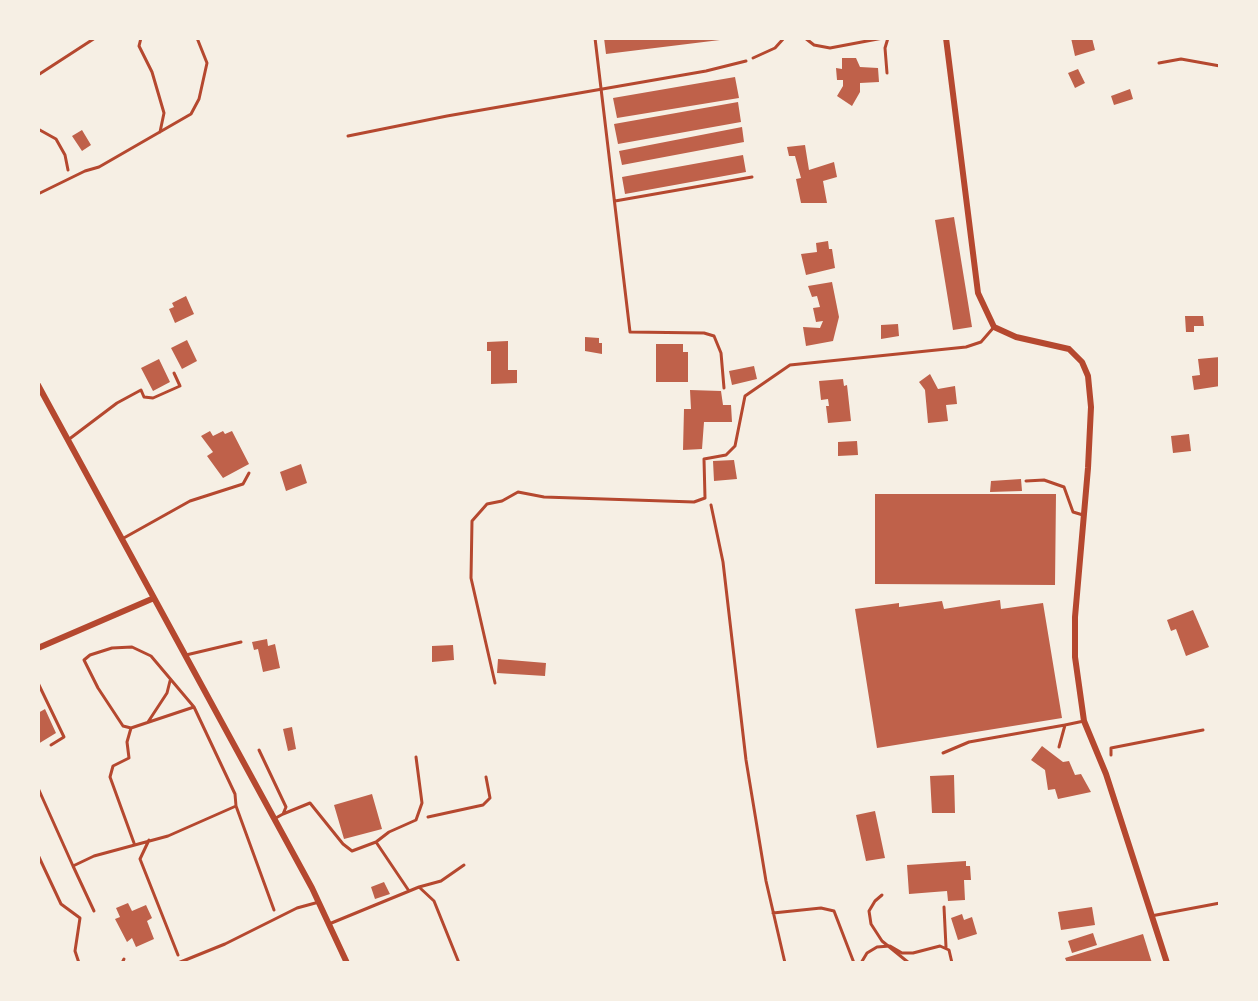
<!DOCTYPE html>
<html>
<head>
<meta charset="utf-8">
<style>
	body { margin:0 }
	#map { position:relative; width:1258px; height:1001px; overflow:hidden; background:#f6efe4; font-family:Rubik,sans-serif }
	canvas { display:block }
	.frame { position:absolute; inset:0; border:40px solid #f6efe4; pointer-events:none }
</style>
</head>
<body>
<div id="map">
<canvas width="1258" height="1001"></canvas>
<div class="frame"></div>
</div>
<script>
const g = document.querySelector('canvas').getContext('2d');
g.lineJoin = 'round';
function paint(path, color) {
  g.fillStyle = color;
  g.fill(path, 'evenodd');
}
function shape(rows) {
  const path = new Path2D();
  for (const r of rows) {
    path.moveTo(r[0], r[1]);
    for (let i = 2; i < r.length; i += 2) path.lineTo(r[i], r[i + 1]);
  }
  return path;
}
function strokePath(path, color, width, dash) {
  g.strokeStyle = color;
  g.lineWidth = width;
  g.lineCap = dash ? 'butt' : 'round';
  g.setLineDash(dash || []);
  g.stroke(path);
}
const building = shape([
	[604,38,720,38,720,40,606,54],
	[1071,38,1092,38,1095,50,1075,56],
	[842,58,856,58,860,67,878,68,879,82,860,83,860,92,852,106,837,96,843,86,843,80,837,80,836,68,842,69],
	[1078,69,1085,83,1075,88,1068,73],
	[735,77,739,98,617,118,613,98],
	[1130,89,1133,99,1114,105,1111,96],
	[738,102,741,122,618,144,614,124],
	[742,127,744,142,622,165,619,151],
	[82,130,91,145,82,151,72,136],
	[805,145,809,170,834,162,837,177,823,181,827,203,801,203,796,179,801,178,795,156,789,156,787,147],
	[743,155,746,172,625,194,622,177],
	[954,217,972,327,953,330,935,220],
	[828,241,829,249,832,249,835,268,806,275,801,254,817,252,816,243],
	[832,282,839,317,833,341,806,346,803,327,820,328,823,321,816,322,813,308,820,307,817,296,812,297,808,286],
	[186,296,194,314,175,323,169,309,174,307,172,303],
	[1185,316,1203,316,1204,326,1194,326,1194,332,1186,332],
	[898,324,899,336,881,339,881,325],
	[585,337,599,338,599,343,602,343,602,354,585,351],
	[187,340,197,361,182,369,171,348],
	[508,341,508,370,517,370,517,383,491,384,491,351,487,351,487,342],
	[656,344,683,344,683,352,688,352,688,382,656,382],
	[1220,357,1220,386,1194,390,1192,376,1200,375,1198,359],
	[159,359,170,382,153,391,141,368],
	[754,366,757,379,732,385,729,371],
	[930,374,938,389,955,386,957,404,946,405,948,421,928,423,925,390,919,382],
	[843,379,844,386,847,385,851,421,828,423,826,406,829,406,828,399,821,400,819,381],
	[690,390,721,391,723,405,731,405,732,422,704,422,702,449,683,450,684,409,691,409],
	[210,431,213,436,223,431,225,434,232,431,249,464,223,478,207,456,213,452,201,436],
	[1189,434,1191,451,1173,453,1171,436],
	[857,441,858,455,838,456,838,442],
	[734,460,737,479,714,481,713,461],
	[301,464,307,483,286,491,280,472],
	[1021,479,1022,491,990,492,991,481],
	[875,494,1056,494,1055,585,875,584],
	[1000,600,1001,609,1043,603,1062,718,877,748,855,609,899,603,899,607,942,601,944,609],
	[1193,610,1209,647,1186,656,1176,629,1171,631,1167,620],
	[267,639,268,646,275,644,280,668,263,672,258,649,254,650,252,642],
	[453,645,454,660,432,662,432,646],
	[498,659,546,663,545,676,497,673],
	[45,709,56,733,38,744,38,713],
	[292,727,296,749,288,751,283,729],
	[1042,746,1063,762,1069,761,1075,775,1081,774,1091,792,1058,799,1055,789,1048,790,1045,770,1031,760],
	[954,775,955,813,932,813,930,776],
	[372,794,382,829,344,839,334,805],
	[875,811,885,858,866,861,856,815],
	[966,861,966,866,970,866,971,880,964,880,965,900,948,901,947,891,909,894,907,865],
	[384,882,390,894,375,899,371,887],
	[128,903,132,911,146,905,152,918,147,921,154,939,136,947,132,938,127,942,115,919,120,917,116,908],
	[1092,907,1095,925,1061,930,1058,912],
	[962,914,964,920,972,917,977,934,958,940,951,918],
	[1093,933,1097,945,1072,953,1068,941],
	[1143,934,1152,963,1067,963,1065,958]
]);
const path = shape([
	[595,38,630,332,704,333,714,336,721,353,724,388],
	[1159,63,1181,59,1220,66],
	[38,75,95,38],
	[38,129,56,139,65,155,68,170],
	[348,136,447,116,706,71,746,61],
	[615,201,752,177],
	[711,505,723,562,746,760,766,881,785,963],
	[148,722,167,693,170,681],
	[131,728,123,726,98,688,84,660,90,655,112,648,132,647,151,656,194,707],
	[1111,755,1111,748,1203,730],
	[38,788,73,866],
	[428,817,483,805,490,798,486,777],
	[149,840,140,859,178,955],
	[134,843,110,777,113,766,129,758,127,742,131,728,194,707,235,794,236,806],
	[38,855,61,904,80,918,75,951,79,963],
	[882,895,875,901,869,911,871,924,882,941,909,963],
	[944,907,946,947],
	[94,911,73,866,94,856,168,836,236,806,274,910],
	[773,913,821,908,834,911,854,963],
	[861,963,867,953,877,947,890,946,902,953,913,953,940,946,949,950,952,963]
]);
const service = shape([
	[141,38,139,46,152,72,164,113,160,132],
	[805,38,814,45,830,48,883,38],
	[753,58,775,48,784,38],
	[887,73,885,48,888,38],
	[38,194,85,171,99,167,191,114,199,99,207,63,197,38],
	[68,440,117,403,141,390,144,397,153,398,180,386,174,373],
	[1026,481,1044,480,1064,487,1073,512,1083,515],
	[122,539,190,501,243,484,249,473],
	[186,655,241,642],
	[38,683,64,737,51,745],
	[495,683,471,578,472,521,487,504,502,501,518,492,544,497,694,502,705,498,704,459,726,455,735,446,745,396,790,365,966,347,981,342,994,327],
	[1059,747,1065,725,1084,721],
	[259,750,286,807,283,814,274,819],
	[943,753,969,742,1065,725],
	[283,814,310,803,343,844,352,851,376,842,389,832,416,820,422,803,416,757],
	[376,842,409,891],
	[419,887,441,881,464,865],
	[1151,916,1220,903],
	[329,924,419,887,434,901,459,963],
	[122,963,124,959],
	[178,963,225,944,297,908,319,902]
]);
const minor = shape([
	[946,38,978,293,994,327,1016,337,1069,349,1082,362,1088,376,1091,407,1088,468,1075,617,1075,657,1084,721,1106,774,1167,963],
	[38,385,312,888,347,963],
	[38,648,154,598]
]);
paint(building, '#bf614a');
strokePath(path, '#b5482f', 3);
strokePath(service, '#b5482f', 3);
strokePath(minor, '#b5482f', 6);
</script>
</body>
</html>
